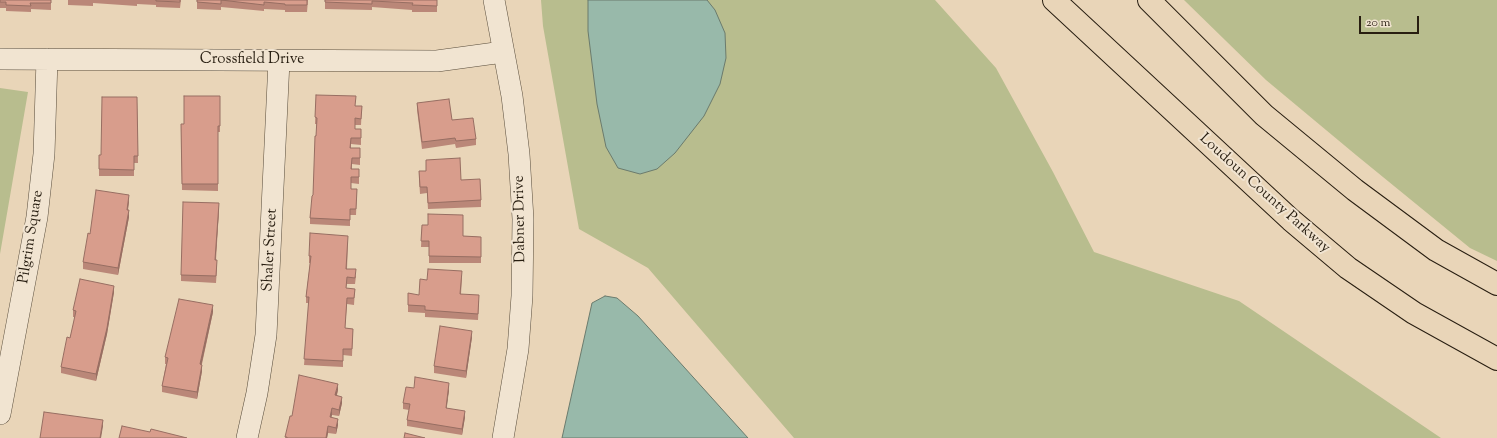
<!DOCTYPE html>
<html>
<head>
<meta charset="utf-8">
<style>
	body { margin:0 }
	#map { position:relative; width:1497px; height:438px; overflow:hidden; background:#e9d5b8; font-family:"Sorts Mill Goudy",serif }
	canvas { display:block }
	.scale { position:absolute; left:1359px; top:16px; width:60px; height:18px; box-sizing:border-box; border:2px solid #281e11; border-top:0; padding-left:5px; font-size:12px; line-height:14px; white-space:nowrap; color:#281e11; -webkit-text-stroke:3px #f1e4d1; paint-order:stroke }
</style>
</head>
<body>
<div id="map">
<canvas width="1497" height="438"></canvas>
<div class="scale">20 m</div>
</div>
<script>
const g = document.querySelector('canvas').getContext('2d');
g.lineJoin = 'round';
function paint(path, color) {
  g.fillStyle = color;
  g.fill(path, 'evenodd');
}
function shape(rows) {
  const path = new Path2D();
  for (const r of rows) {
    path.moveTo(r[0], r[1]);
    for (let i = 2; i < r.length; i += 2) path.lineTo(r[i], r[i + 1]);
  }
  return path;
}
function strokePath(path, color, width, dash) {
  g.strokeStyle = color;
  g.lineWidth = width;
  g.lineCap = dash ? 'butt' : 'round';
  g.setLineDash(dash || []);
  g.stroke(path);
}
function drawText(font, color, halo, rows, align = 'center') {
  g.font = font + ' "Sorts Mill Goudy",serif';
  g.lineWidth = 4;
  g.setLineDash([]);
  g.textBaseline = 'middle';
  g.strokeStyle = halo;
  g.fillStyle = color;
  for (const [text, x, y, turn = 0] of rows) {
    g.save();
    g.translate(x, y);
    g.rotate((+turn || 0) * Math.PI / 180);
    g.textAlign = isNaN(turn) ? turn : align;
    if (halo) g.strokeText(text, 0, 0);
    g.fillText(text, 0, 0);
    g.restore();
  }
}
const green = shape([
	[541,0,935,0,996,68,1053,172,1094,252,1239,301,1441,438,794,438,648,268,579,229,543,26],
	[1184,0,1497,0,1497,261,1470,248,1356,155,1266,80],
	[0,88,28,92,0,254]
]);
const water = shape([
	[588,0,707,0,715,10,725,33,726,58,720,84,704,116,675,153,657,169,640,174,618,168,606,147,597,104,588,31,588,0],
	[605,296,617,298,638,316,748,438,562,438,592,303,605,296]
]);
const street = shape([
	[494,0,512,96,519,154,523,219,522,296,518,349,503,438],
	[0,59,437,61,503,52],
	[0,414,37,217,44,154,47,59],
	[247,438,257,393,266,335,279,61]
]);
const primary = shape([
	[1054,0,1291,220,1348,268,1414,313,1497,359],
	[1149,0,1264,115,1355,190,1436,250,1497,284]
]);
const wall = shape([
	[0,0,51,0,51,10,31,9,31,12,6,11,6,8,0,8],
	[68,0,181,0,180,8,156,7,156,5,137,4,137,6,93,3,93,6,68,5],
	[197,0,308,0,307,12,285,12,285,10,264,9,264,11,221,7,221,10,197,9],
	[325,0,437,0,437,12,412,12,412,10,372,7,372,10,325,9],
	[316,95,356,106,362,106,361,125,355,125,355,129,361,129,361,145,351,144,351,148,360,148,360,165,352,164,352,169,359,169,359,184,351,183,351,189,357,189,356,215,350,215,350,226,310,224,310,218,313,195,317,124,315,124],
	[220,96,220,132,218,132,218,191,182,190,181,124,184,124],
	[137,97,138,163,134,163,134,176,99,176,99,155,101,155],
	[417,103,452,120,476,139,476,145,456,148,455,144,422,149,417,110],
	[426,160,461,180,481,200,481,207,428,209,427,193,420,194,419,178,419,171,426,171],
	[129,201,128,210,129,217,118,275,83,269,83,262,90,234],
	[219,210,216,260,217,267,216,283,181,281,181,275],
	[422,225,463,236,481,237,481,263,429,263,429,247,421,247],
	[348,242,347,269,356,276,355,284,347,284,346,288,355,289,354,305,347,304,345,328,353,329,352,356,343,355,343,367,304,365,309,303,306,303,306,297,310,263,309,263,309,256],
	[462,278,461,294,479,301,478,320,425,317,425,313,408,312,408,305,419,295,427,280],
	[114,292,107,334,96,381,61,373,61,367,70,338,75,317,73,317,73,310],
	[213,312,202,364,202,371,197,399,162,392,162,386,166,364,165,364,165,357],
	[472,337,466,378,434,373,434,366],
	[414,388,449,390,446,408,465,417,462,435,407,426,407,420,409,410,403,409,403,403],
	[338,390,337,395,342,403,339,416,332,415,331,417,338,425,336,434,328,433,327,438,285,438,292,416]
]);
const shadedWall = shape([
	[129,195,129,201,127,216,127,210],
	[219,203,219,210,215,266,215,260],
	[129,210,129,217,118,275,118,268],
	[114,286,114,292,107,334,96,381,96,374],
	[213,305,213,312,200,371,200,364],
	[472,331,472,337,466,378,466,371],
	[202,365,202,371,197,399,197,392],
	[449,383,449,390,446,414,446,408],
	[338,384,338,390,335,401,335,395],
	[342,397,342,403,339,416,339,410],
	[332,408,332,415,330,423,330,417],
	[465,411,465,417,462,435,462,429],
	[338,419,338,425,336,434,336,428],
	[103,420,103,426,101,438,100,438],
	[328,426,328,433,327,438,326,438]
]);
const building = shape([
	[0,0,51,0,51,3,30,3,31,6,6,5,6,2,0,2,0,0],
	[156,0,180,0,180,2,156,1,156,0],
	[197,0,307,0,307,5,285,5,285,4,264,2,264,5,221,0,221,4,197,2,197,0],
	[325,0,437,0,437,6,412,5,413,3,372,1,372,4,325,2,325,0],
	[316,95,356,96,355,106,362,106,361,119,355,118,355,129,361,129,361,138,351,138,350,148,360,148,360,158,352,158,351,169,359,169,359,177,351,177,351,189,357,189,356,209,350,209,350,220,310,218,312,196,313,195,315,136,316,136,317,118,315,117,316,95],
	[184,96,220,96,220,126,218,126,218,184,182,184,181,124,184,124,184,96],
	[102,97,137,97,138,156,134,156,134,170,99,169,99,155,101,155,102,97],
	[449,99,452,120,473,118,476,139,456,141,455,138,422,142,417,103,449,99],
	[460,158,461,180,480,179,481,200,428,203,427,187,420,187,419,171,426,171,426,160,460,158],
	[96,190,129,195,127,210,129,210,118,268,83,262,88,233,90,234,96,190],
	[183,202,219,203,215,260,217,260,216,276,181,275,183,202],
	[428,214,463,215,463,236,481,237,481,257,429,256,429,241,421,241,422,225,428,225,428,214],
	[310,233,348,236,346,269,356,269,355,278,347,277,346,288,355,289,354,298,347,298,345,328,353,329,352,349,343,349,343,361,304,359,309,297,306,297,311,256,309,256,310,233],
	[428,269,462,271,460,294,479,295,478,314,425,310,425,306,408,305,408,293,419,295,420,279,427,280,428,269],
	[80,279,114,286,107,328,96,374,61,367,67,337,70,338,76,311,73,310,80,279],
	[179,299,213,305,200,364,202,365,197,392,162,386,168,358,165,357,179,299],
	[440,326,472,331,466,371,434,366,440,326],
	[299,375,338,384,335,395,342,397,339,410,332,408,330,417,338,419,336,428,328,426,326,438,287,438,287,437,285,437,290,416,292,416,299,375],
	[415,377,449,383,446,408,465,411,462,429,407,420,410,404,403,403,406,387,414,388,415,377],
	[44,412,103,420,100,438,40,438,44,412],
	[122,426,150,432,151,429,187,438,119,438,122,426],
	[405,433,425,438,404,438,405,433]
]);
const streetNames = [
	["Crossfield Drive",252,60],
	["Loudoun County Parkway",1264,194,42],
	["Dabner Drive",521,219,-91],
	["Pilgrim Square",32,237,-81],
	["Shaler Street",271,250,-87]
];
paint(green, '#b8bd8e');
paint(water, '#98b9aa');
strokePath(water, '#6b7b6d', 1);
strokePath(street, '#584c3b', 22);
strokePath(primary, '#281e11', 24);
strokePath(street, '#f1e4d1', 21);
strokePath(primary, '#e9d5b8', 22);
paint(wall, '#ba8778');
paint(shadedWall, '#976e62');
paint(building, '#d89d8c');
strokePath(building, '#976e62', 1);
drawText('15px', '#281e11', '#f1e4d1', streetNames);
</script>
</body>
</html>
